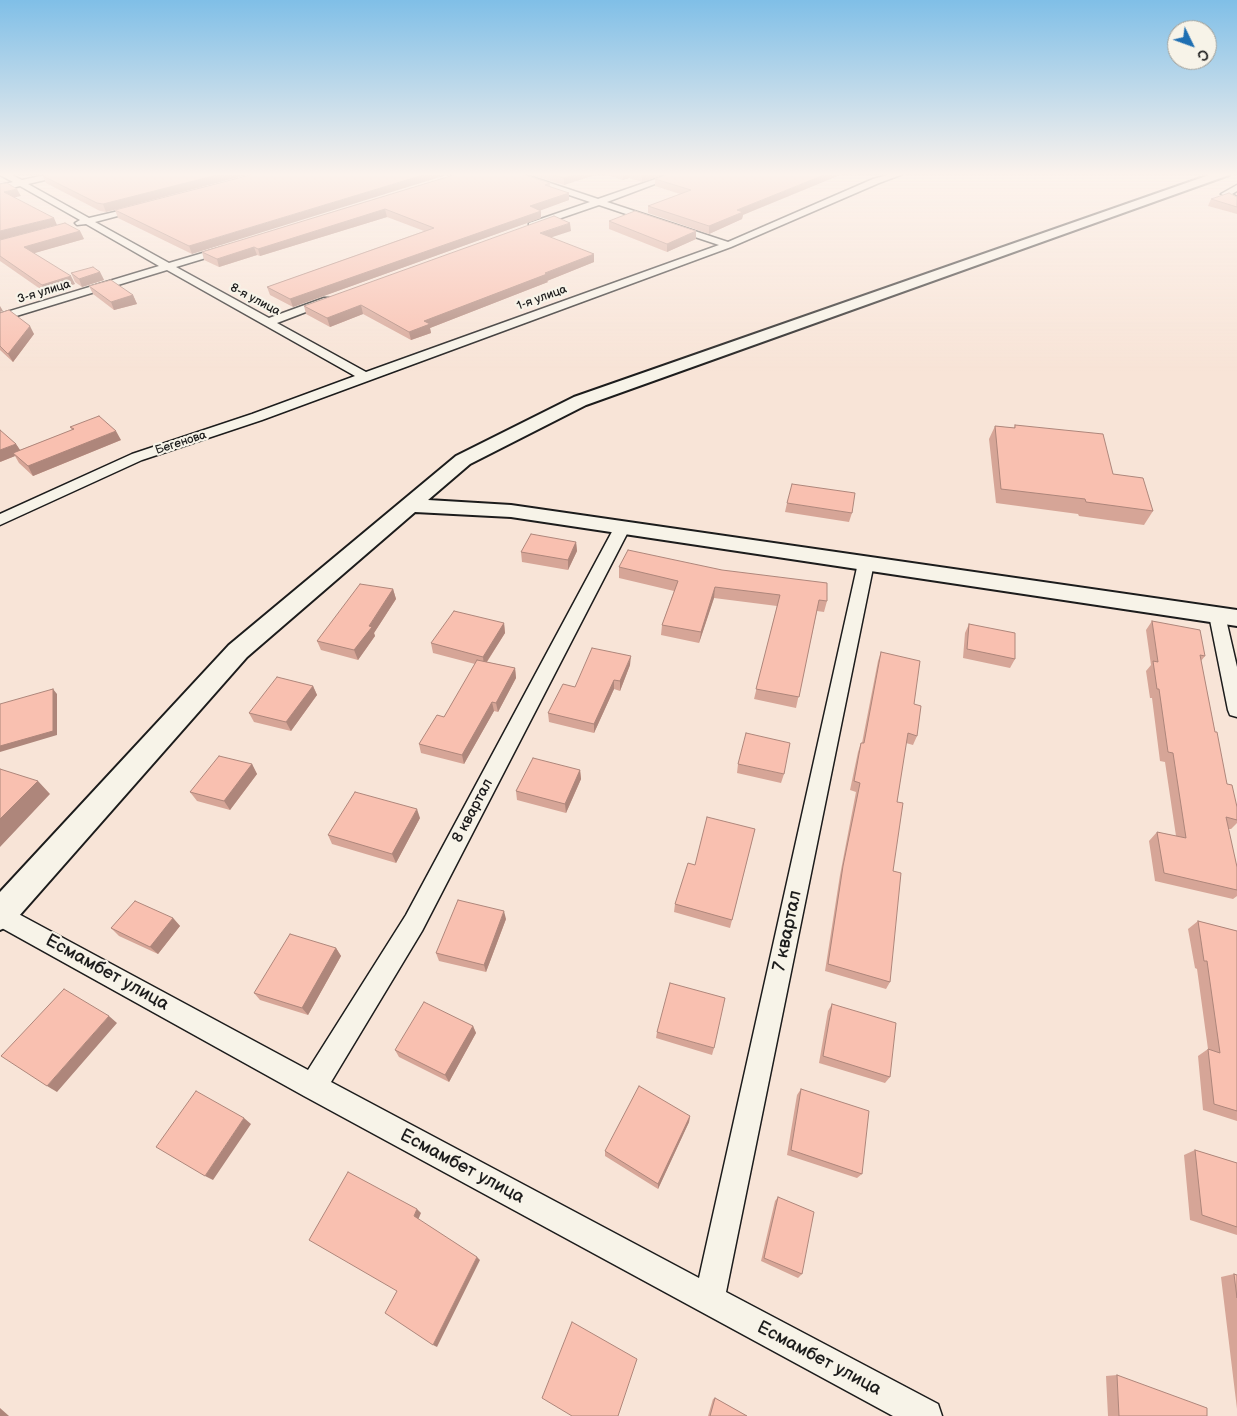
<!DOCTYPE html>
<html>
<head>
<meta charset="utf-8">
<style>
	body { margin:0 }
	#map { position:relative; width:1237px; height:1416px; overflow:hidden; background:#f8e4d7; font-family:"Balsamiq Sans",sans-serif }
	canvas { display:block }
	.north { position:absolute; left:1167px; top:20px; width:50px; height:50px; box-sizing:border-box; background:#f7f3e8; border:1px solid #9f9d96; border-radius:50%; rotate:132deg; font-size:14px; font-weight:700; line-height:20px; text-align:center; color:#1c1c1c }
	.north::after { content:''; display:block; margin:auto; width:18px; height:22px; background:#1f6fb2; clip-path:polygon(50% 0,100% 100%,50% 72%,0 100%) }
</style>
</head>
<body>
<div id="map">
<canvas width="1237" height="1416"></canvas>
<div class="north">С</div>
</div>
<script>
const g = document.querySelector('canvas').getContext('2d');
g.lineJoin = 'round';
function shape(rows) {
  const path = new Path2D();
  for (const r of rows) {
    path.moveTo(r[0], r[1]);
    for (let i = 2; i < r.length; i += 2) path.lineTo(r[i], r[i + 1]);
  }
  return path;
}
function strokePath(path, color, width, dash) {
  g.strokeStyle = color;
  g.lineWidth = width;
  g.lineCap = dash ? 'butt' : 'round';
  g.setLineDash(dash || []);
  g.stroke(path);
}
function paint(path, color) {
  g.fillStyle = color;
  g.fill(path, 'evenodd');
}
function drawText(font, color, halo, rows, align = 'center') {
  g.font = font + ' "Balsamiq Sans",sans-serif';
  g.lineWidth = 4.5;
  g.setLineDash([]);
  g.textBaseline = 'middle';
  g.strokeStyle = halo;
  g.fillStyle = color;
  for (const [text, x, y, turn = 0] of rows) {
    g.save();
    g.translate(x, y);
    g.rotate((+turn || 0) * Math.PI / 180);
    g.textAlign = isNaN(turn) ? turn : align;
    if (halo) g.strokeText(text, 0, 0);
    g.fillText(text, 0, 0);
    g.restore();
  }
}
const street = shape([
	[0,173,8,173,22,180,54,173,67,173,66,175,28,184,89,218,144,205,144,209,95,222,169,263,223,247,229,247,229,251,176,267,269,318,324,298,332,298,333,300,332,302,277,323,366,372,719,245,599,205,535,227,529,227,529,223,590,202,510,175,509,173,520,173,598,199,673,173,684,173,607,202,728,242,873,179,894,173,906,173,879,183,731,247,262,420,142,460,0,525,0,514,132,454,252,414,355,376,167,270,0,321,0,314,159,266,86,224,77,225,75,223,80,220,20,186,0,191,0,185,13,182,0,175,0,173],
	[1237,185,1237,191,1232,194,1237,197,1237,203,1221,194,1237,185],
	[622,523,627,525,630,528,422,931,331,1082,699,1278,858,563,860,559,866,558,872,559,874,563,726,1292,938,1404,942,1416,893,1416,304,1096,0,927,0,904,308,1070,406,915,614,528,617,525,622,523],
	[1217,609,1223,611,1225,615,1237,667,1237,717,1230,715,1228,710,1209,615,1211,611,1217,609]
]);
const secondary = shape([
	[1215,173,1231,173,1229,175,586,405,470,464,428,500,511,505,1237,610,1237,626,511,517,415,512,247,657,11,925,0,930,0,892,229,645,456,456,574,397,1215,173]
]);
const wall = shape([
	[254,173,106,212,100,211,46,183,43,176],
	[258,173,192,254,118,218,115,210],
	[460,173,550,183,550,186,569,200,540,210,541,218,293,307,270,295,267,287,424,231,387,217,260,256,257,255,219,267,204,260,202,252],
	[525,173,668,173,642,182,629,178,623,180,601,173,564,185],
	[672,173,743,215,742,219,709,234,648,213,648,206,680,194,655,186,655,179],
	[847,173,861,173,855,175],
	[1237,197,1237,214,1208,206,1211,199],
	[609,221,696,239,667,252,609,229],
	[80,231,84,239,34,253,75,284,46,293,0,261,0,240],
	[571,231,551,237,594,262,547,281,548,282,430,328,431,333,411,340,363,314,330,327,306,314,304,306],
	[100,272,104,280,82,287,75,282,71,273],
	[89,286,133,295,137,304,114,310,93,294],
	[0,313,34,334,13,362,0,350],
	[1015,425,1113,474,1153,511,1144,525,1079,516,1078,514,996,503,989,439,995,426,1014,428],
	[70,427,121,440,33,476,19,463,15,456,0,462,16,444,20,450,72,430],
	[787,503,852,513,849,522,785,512],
	[576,542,577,551,568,570,522,562,521,552],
	[619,567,827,601,824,612,817,611,796,708,754,699,777,606,714,598,699,643,661,635,662,625,674,591,619,578],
	[393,589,396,599,374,633,375,636,358,660,321,650,317,641],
	[1152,621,1205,656,1201,661,1215,732,1227,784,1237,820,1237,823,1231,829,1228,829,1237,867,1237,896,1233,899,1155,881,1149,841,1157,832,1176,836,1165,762,1160,761,1152,698,1150,698,1146,671,1151,665,1146,630],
	[504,623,505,633,487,662,515,668,516,678,498,712,494,711,464,764,421,753,419,744,444,717,475,664,433,653,431,643],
	[969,624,1015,659,1010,668,963,658,965,633],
	[881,652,914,704,917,736,913,745,906,743,897,802,893,871,890,982,886,989,825,971,840,875,856,792,850,790,858,752,861,743,862,743,878,661],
	[630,665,620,691,614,689,594,733,549,722,548,713],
	[313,686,317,695,291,731,254,722,249,713],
	[252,764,257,774,230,810,197,801,190,792],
	[738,764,784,774,781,783,737,773],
	[580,770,581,779,566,813,517,800,516,791],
	[420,818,396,863,332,844,328,835],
	[755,829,730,928,674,912,675,904,695,865],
	[173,918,180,926,158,954,119,936,111,928],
	[506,919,486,972,439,961,436,953],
	[1198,921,1237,931,1237,1121,1203,1110,1198,1056,1208,1049,1197,969,1195,968,1188,929],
	[336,948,341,956,308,1015,260,1000,254,993],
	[832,1004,890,1077,885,1083,819,1063,828,1011],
	[473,1026,476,1033,449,1082,399,1057,395,1050],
	[657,1032,714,1048,712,1055,656,1038],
	[801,1089,862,1174,857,1178,787,1155,797,1095],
	[690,1116,689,1122,658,1189,605,1156,605,1151],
	[1195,1150,1237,1163,1237,1235,1190,1220,1184,1155],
	[778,1197,802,1274,798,1278,761,1261,775,1201],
	[1234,1274,1237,1275,1237,1409,1221,1277],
	[1117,1375,1207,1416,1108,1416,1106,1376],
	[715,1398,747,1416,708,1416,713,1399]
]);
const shadedWall = shape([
	[225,173,254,173,106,212,103,204],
	[430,173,453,173,192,254,189,246],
	[580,173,601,173,564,185,564,178],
	[623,173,629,173,629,178,623,180],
	[649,173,668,173,642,182,642,175],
	[829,173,845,173,743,215,742,219,709,234,709,226,737,210],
	[17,189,21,196,8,199,4,192],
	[569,193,569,200,531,214,530,206],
	[385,209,387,217,260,256,258,249],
	[541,211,541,218,293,307,290,299],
	[54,218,57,225,0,240,0,231],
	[570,223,571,231,540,241,540,233],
	[80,231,84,239,28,255,24,247],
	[696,231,696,239,667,252,667,244],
	[254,247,257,255,219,267,217,259],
	[594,254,594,262,547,281,548,282,430,328,431,333,411,340,409,332,424,321],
	[100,272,104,280,82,287,79,279],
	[71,276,75,284,46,293,42,285],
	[133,295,137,304,114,310,111,302],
	[361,305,363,314,330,327,327,318],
	[0,306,3,311,0,312],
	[30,326,34,334,13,362,8,354],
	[116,431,121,440,33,476,28,466],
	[16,444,22,453,13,453,15,456,0,462,0,450],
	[576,542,577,551,568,570,568,560],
	[715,587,714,598,699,643,701,632],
	[393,589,396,599,374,633,375,636,358,660,354,650],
	[504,623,505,633,484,666,483,657],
	[631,656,630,665,620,691,620,681],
	[515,668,516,678,498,712,496,703],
	[614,680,614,689,594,733,594,724],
	[313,686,317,695,291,731,286,722],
	[53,689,57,694,57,735,0,752,0,746],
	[492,702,494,711,464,764,462,755],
	[252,764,257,774,230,810,224,801],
	[580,770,581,779,566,813,565,804],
	[38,781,50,794,0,847,0,819],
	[417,809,420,818,396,863,392,854],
	[504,911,506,919,486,972,484,965],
	[173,918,180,926,158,954,150,947],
	[336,948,341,956,308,1015,302,1008],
	[109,1016,117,1023,57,1092,47,1086],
	[473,1026,476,1033,449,1082,445,1075],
	[690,1116,689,1122,658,1189,658,1184],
	[244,1118,251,1124,213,1180,205,1176],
	[417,1209,421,1213,418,1220,414,1216],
	[477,1257,480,1260,437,1347,433,1345],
	[0,1408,9,1416,0,1416]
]);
const building = shape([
	[53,173,225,173,103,204,97,203,43,176,53,173],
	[258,173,430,173,189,246,115,210,258,173],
	[460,173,518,173,550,183,545,185,569,193,530,206,541,211,290,299,267,287,434,228,385,209,258,249,254,247,217,259,202,252,460,173],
	[546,173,580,173,564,178,546,173],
	[634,173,649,173,642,175,634,173],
	[672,173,829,173,737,210,743,212,709,226,648,206,691,190,655,179,672,173],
	[7,183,17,189,4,192,54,218,0,231,0,184,7,183],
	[1229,193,1237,197,1237,207,1211,199,1229,193],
	[635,211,696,231,667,244,609,221,635,211],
	[554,216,570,223,540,233,594,254,545,273,547,274,424,321,430,324,409,332,361,305,327,318,304,306,554,216],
	[65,223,80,231,24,247,71,276,42,285,0,256,0,240,65,223],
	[93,267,100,272,79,279,71,273,93,267],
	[111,280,133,295,111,302,89,286,111,280],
	[9,310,30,326,8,354,0,346,0,313,9,310],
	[99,416,116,431,28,466,13,453,74,429,70,427,99,416],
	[1015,425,1103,434,1113,474,1143,478,1153,511,1086,502,1085,499,1001,489,995,426,1015,428,1015,425],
	[0,430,16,444,0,450,0,430],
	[792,484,855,493,852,513,787,503,792,484],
	[531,534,576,542,568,560,521,552,531,534],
	[628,550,722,570,827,583,827,601,819,600,799,697,756,689,780,595,715,587,701,632,662,625,678,581,619,567,628,550],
	[360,584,393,589,369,626,372,627,354,650,317,641,360,584],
	[454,611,504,623,483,657,431,643,454,611],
	[1152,621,1200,630,1205,656,1200,655,1215,732,1217,732,1227,784,1232,785,1237,807,1237,820,1226,817,1237,867,1237,890,1164,873,1157,832,1186,838,1173,753,1168,752,1159,689,1157,689,1153,661,1158,662,1152,621],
	[969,624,1015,633,1015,659,967,649,969,624],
	[592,648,631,656,620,681,614,680,594,724,548,713,563,684,575,687,592,648],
	[881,652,920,661,914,704,921,706,917,736,908,733,897,802,903,803,893,871,901,873,890,982,828,964,843,866,860,783,854,781,861,743,864,743,881,652],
	[477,660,515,668,496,703,492,702,462,755,419,744,437,715,444,717,477,660],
	[277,677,313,686,286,722,249,713,277,677],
	[53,689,53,731,0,746,0,704,53,689],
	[746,733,790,743,784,774,738,764,746,733],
	[219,756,252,764,224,801,190,792,219,756],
	[533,758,580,770,565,804,516,791,533,758],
	[0,769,38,781,0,819,0,769],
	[355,792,417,809,392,854,328,835,355,792],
	[707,817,755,829,732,920,675,904,688,863,695,865,707,817],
	[458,900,504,911,484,965,436,953,458,900],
	[135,901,173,918,150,947,111,928,135,901],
	[1198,921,1237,931,1237,1111,1214,1104,1208,1049,1220,1053,1207,961,1204,961,1198,921],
	[290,934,336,948,302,1008,254,993,290,934],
	[670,983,725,998,714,1048,657,1032,670,983],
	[64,989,109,1016,47,1086,1,1056,64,989],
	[424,1002,473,1026,445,1075,395,1050,424,1002],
	[832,1004,896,1023,890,1077,823,1056,832,1004],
	[639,1086,690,1116,658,1184,605,1151,639,1086],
	[801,1089,869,1111,862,1174,791,1150,801,1089],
	[196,1091,244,1118,205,1176,156,1147,196,1091],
	[1195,1150,1237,1163,1237,1227,1202,1215,1195,1150],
	[348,1172,417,1209,414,1216,477,1257,433,1345,385,1313,397,1291,309,1240,348,1172],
	[778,1197,814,1212,802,1274,764,1258,778,1197],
	[1234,1274,1237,1275,1237,1298,1234,1274],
	[572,1322,637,1359,618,1416,572,1416,542,1398,572,1322],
	[1117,1375,1207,1408,1207,1416,1119,1416,1117,1375],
	[715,1398,747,1416,710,1416,715,1398]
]);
const farStreetnames = [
	["3-я улица",44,292,-17],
	["1-я улица",542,298,-20],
	["8-я улица",255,300,28],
	["Бегенова",181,443,-18]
];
const streetNames = [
	["8 квартал",473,811,-62]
];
const nearStreetnames = [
	["7 квартал",788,931,-78],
	["Есмамбет улица",107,973,29],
	["Есмамбет улица",462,1167,28],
	["Есмамбет улица",819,1359,28]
];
strokePath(street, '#1c1c1c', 3);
strokePath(secondary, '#1c1c1c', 4);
paint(street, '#f7f3e8');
paint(secondary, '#f7f3e8');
paint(wall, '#d6a597');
paint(shadedWall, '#ae867b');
paint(building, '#f9c0b0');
strokePath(building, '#ae867b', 1);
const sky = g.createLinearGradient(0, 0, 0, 371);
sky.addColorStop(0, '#80bfe7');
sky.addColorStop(0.47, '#fcf3ed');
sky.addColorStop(1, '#fcf3ed00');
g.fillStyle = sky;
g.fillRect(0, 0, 1237, 371);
drawText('12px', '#1c1c1c', '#f7f3e8', farStreetnames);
drawText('15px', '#1c1c1c', '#f7f3e8', streetNames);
drawText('18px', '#1c1c1c', '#f7f3e8', nearStreetnames);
</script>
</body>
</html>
